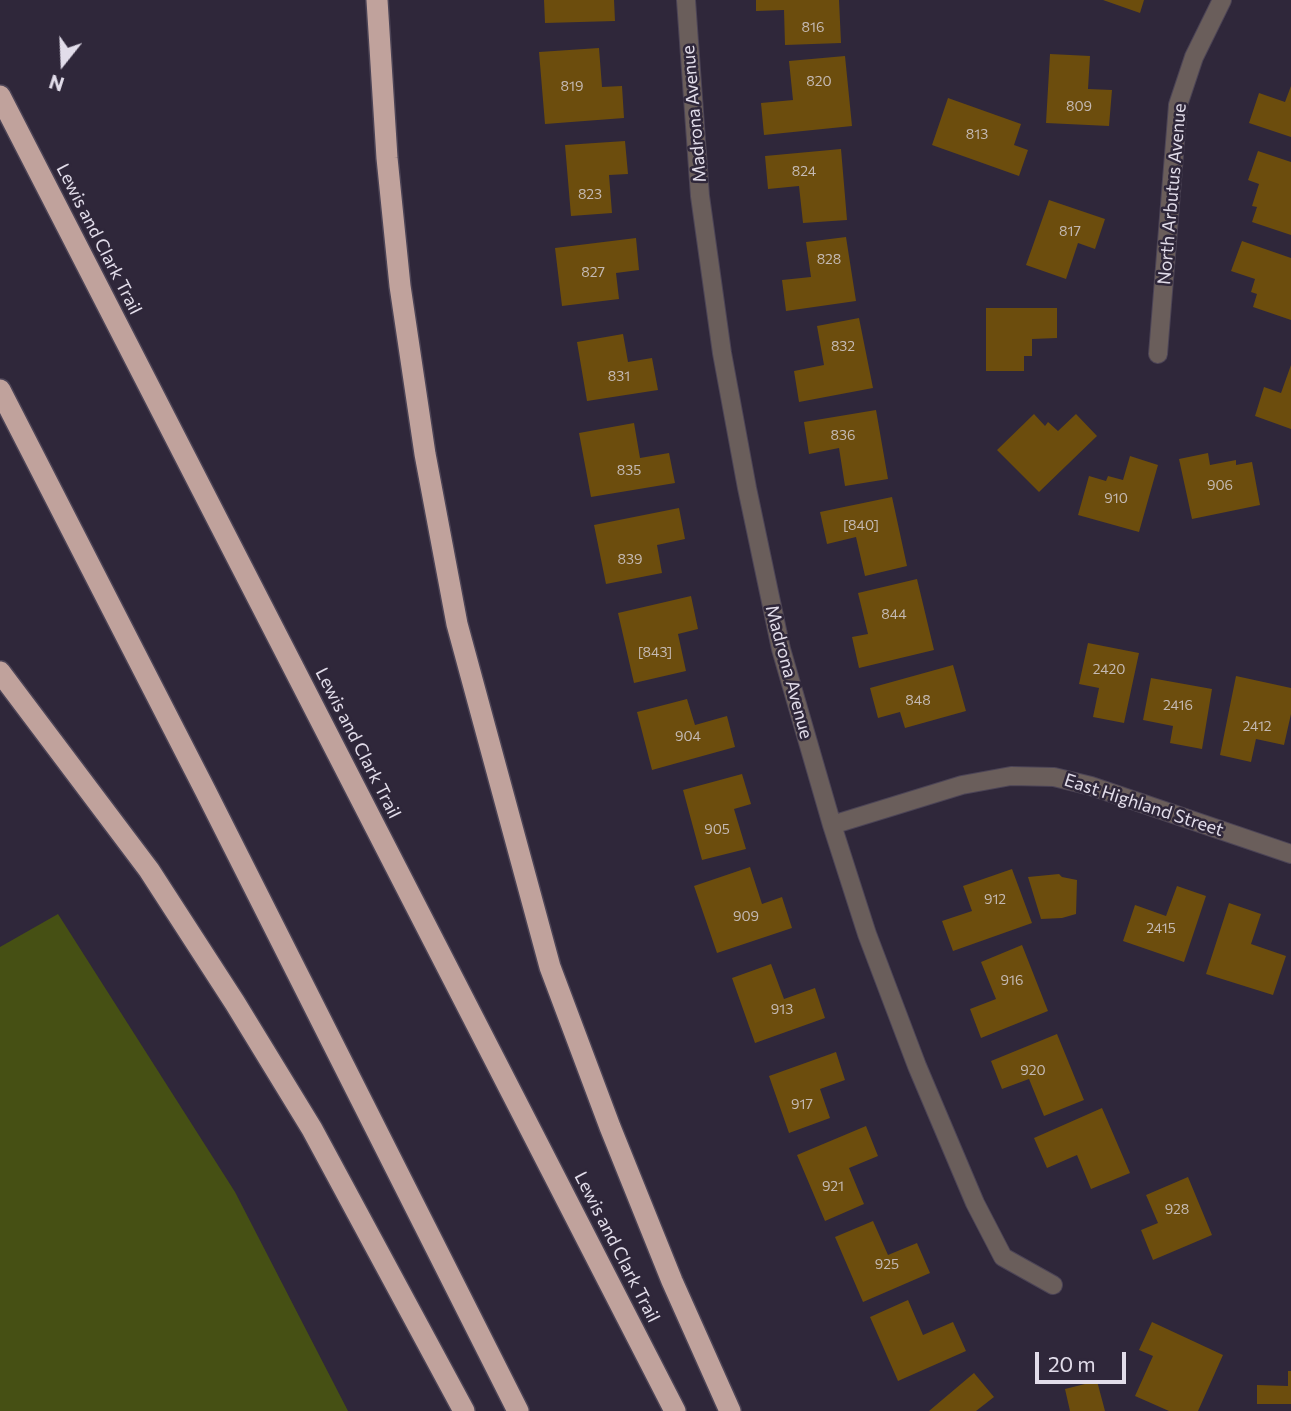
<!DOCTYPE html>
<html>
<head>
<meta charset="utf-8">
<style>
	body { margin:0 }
	#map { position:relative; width:1291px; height:1411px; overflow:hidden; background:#2f273a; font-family:Commissioner,sans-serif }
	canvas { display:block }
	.north { position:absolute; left:28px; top:28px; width:70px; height:70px; -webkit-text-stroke:5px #2f273a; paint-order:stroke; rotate:198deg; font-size:19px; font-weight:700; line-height:28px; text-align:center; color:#e2ddea }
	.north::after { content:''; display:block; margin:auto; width:24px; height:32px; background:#e2ddea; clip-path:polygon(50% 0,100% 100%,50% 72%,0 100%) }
	.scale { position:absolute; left:1035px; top:1352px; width:91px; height:32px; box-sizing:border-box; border:4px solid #e2ddea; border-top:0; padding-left:9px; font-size:21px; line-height:24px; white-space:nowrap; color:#e2ddea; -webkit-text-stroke:5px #2f273a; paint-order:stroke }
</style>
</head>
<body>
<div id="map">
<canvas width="1291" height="1411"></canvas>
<div class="north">N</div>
<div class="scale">20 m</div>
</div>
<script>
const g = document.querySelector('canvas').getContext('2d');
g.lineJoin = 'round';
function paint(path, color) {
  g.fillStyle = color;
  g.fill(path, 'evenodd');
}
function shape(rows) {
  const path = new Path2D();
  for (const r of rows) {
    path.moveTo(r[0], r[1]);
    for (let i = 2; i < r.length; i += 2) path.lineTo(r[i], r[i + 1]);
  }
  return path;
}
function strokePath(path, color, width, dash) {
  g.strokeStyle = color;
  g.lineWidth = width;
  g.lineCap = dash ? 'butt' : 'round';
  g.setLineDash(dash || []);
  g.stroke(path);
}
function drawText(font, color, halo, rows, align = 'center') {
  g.font = font + ' Commissioner,sans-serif';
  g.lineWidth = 5;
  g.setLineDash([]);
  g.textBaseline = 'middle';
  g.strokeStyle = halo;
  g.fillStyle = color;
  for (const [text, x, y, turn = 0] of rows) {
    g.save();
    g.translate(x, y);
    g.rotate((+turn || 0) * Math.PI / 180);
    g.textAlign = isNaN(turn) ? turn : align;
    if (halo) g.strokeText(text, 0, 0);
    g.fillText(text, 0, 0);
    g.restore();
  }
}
const green = shape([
	[58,914,235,1192,348,1411,0,1411,0,947]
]);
const building = shape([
	[544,0,614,0,615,21,545,23],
	[756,0,839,0,841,43,785,45,784,10,756,11],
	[1103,0,1144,0,1140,13],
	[599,48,602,87,622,86,624,118,545,124,539,52],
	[1050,54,1090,56,1088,89,1112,90,1109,126,1046,123],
	[845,56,852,126,764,135,761,103,793,100,789,61],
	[1291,86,1291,137,1249,123,1259,93,1285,102],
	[948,98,1021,124,1014,145,1028,150,1019,176,932,145],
	[625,141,628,174,609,175,612,213,571,216,565,145],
	[841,149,847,220,803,223,799,186,768,189,765,156],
	[1258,151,1291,162,1291,235,1252,222,1257,207,1252,206,1259,184,1248,180],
	[1049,200,1105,219,1095,249,1078,243,1066,279,1026,265],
	[846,237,856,301,786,311,782,280,811,277,806,242],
	[636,238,639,270,616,273,619,299,562,306,555,248],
	[1242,241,1291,258,1291,320,1253,307,1257,294,1251,292,1255,279,1231,271],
	[986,308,1057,308,1057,338,1032,339,1032,356,1024,356,1024,371,986,371],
	[859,318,873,388,799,402,794,371,824,365,817,326],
	[623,334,628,362,652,358,658,390,587,401,577,342],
	[1291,365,1291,429,1255,416,1264,387,1281,393],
	[876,410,888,479,845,486,839,448,809,454,804,422],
	[1034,414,1045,426,1048,422,1058,431,1076,414,1097,436,1039,492,997,450],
	[634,423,640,458,669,453,675,483,591,497,579,433],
	[1208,453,1210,465,1236,460,1236,465,1252,462,1260,505,1192,519,1179,459],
	[1130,456,1158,465,1139,532,1078,515,1089,476,1106,481,1108,476,1123,480],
	[892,497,907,566,865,576,856,537,827,544,820,512],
	[679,508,685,539,657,545,662,573,606,584,594,525],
	[917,579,934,650,859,668,852,637,868,634,858,593],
	[691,596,698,629,678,634,686,671,634,683,618,613],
	[1088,643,1139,653,1124,723,1093,717,1099,688,1079,684],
	[953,665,966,711,905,728,900,712,878,718,870,688],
	[1236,676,1291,688,1291,714,1284,745,1256,739,1251,762,1220,755],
	[1151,678,1212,689,1202,749,1170,743,1173,726,1143,720],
	[687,699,695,725,727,716,735,747,652,770,637,712],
	[742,774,751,804,734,809,746,849,702,860,683,790],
	[750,867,762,904,782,897,792,928,717,953,694,886],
	[1012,869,1032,923,953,951,942,921,972,911,963,886],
	[1059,874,1062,877,1077,880,1076,914,1062,918,1041,919,1028,877],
	[1177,886,1206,896,1184,962,1123,941,1135,905,1166,916],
	[1229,903,1261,914,1251,944,1286,956,1273,995,1206,974],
	[1022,945,1048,1011,981,1038,970,1009,996,999,981,962],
	[771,964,784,999,815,988,825,1018,755,1043,732,978],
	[1057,1034,1084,1100,1044,1116,1029,1079,1002,1089,991,1061],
	[836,1052,845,1080,820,1089,830,1118,789,1133,769,1076],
	[1102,1108,1130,1173,1091,1189,1077,1155,1047,1168,1034,1138],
	[866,1126,878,1156,849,1168,864,1204,825,1221,797,1155],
	[1188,1177,1212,1235,1153,1260,1141,1230,1158,1223,1146,1195],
	[873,1221,888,1255,917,1243,930,1273,863,1302,835,1237],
	[908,1300,923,1335,953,1322,966,1351,898,1381,870,1317],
	[1152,1322,1223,1355,1198,1411,1169,1411,1135,1396,1153,1356,1139,1350],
	[1288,1371,1291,1371,1291,1404,1257,1404,1257,1385,1288,1386],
	[974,1373,994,1397,976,1411,929,1411],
	[1097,1381,1105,1411,1070,1411,1065,1389]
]);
const street = shape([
	[686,0,700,196,722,353,747,488,781,649,832,825,867,934,917,1066,975,1203,1003,1257,1053,1285],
	[1158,354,1178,105,1194,57,1222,0],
	[832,825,962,785,1011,776,1054,777,1091,786,1291,854]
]);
const highway = shape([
	[377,0,387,158,400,286,425,454,457,624,550,967,610,1127,672,1281,730,1411],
	[0,96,675,1411],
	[0,390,205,790,518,1411],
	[0,672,149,870,235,1003,312,1129,464,1411]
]);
const numberNames = [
	["816",813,27],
	["820",819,81],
	["819",572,86],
	["809",1079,106],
	["813",977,134],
	["824",804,171],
	["823",590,194],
	["817",1070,231],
	["828",829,259],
	["827",593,272],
	["832",843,346],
	["831",619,376],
	["836",843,435],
	["835",629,470],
	["906",1220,485],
	["910",1116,498],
	["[840]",861,525],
	["839",630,559],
	["844",894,614],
	["[843]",655,652],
	["2420",1109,669],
	["848",918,700],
	["2416",1178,705],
	["2412",1257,726],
	["904",688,736],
	["905",717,829],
	["912",995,899],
	["909",746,916],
	["2415",1161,928],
	["916",1012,980],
	["913",782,1009],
	["920",1033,1070],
	["917",802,1104],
	["921",833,1186],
	["928",1177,1209],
	["925",887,1264]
];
const streetNames = [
	["Madrona Avenue",694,114,-95],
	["North Arbutus Avenue",1172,194,-85],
	["Lewis and Clark Trail",99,239,63],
	["Madrona Avenue",789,672,75],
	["Lewis and Clark Trail",358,743,63],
	["East Highland Street",1144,805,18],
	["Lewis and Clark Trail",617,1247,63]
];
paint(green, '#465014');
paint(building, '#6c4d0d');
strokePath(street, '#4c4456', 20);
strokePath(highway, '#4c4456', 24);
strokePath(street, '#6a5e5b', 18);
strokePath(highway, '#c0a29c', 21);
drawText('14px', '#c4b9b3', null, numberNames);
drawText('18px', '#e2ddea', '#2f273a', streetNames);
</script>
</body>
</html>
